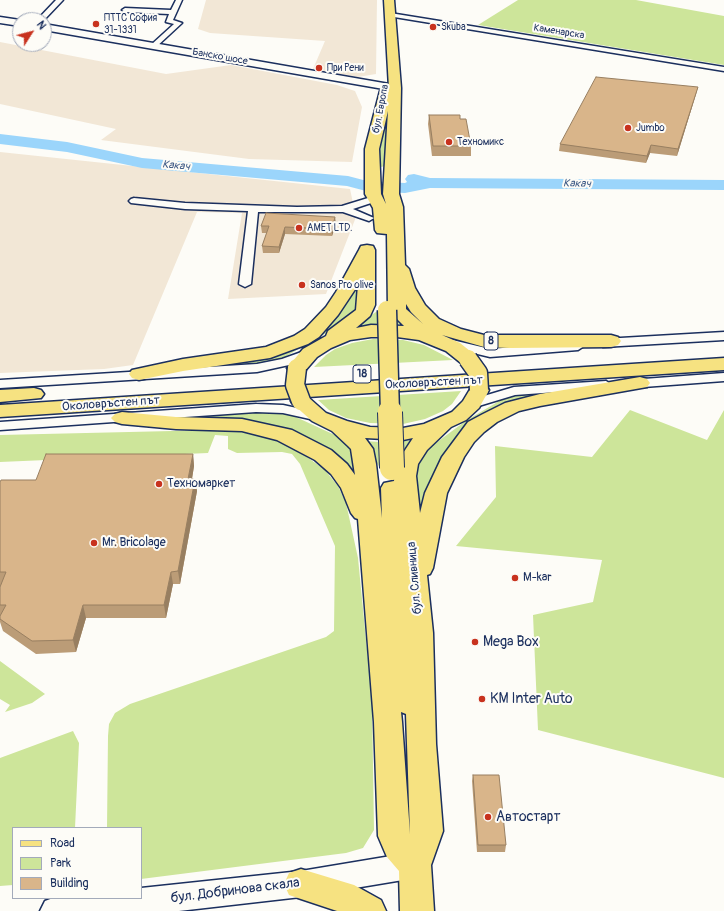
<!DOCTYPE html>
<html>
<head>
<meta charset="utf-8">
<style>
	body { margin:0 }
	#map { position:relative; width:724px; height:911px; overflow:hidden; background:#fdfcf7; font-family:Pangolin,sans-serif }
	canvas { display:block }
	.legend { position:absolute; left:12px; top:827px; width:130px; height:72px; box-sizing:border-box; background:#fdfcf7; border:1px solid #a3aaba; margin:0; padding:5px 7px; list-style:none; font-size:12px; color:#1b2f5e }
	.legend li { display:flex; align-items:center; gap:8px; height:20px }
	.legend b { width:20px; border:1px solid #a3aaba }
	.north { position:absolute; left:12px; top:12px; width:40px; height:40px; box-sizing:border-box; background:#fdfcf7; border:1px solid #a3aaba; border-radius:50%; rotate:54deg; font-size:11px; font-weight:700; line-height:16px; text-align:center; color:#1b2f5e }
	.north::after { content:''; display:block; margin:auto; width:14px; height:18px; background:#c8321e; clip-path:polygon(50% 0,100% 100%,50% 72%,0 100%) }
</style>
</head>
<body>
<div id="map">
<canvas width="724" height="911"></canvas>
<ul class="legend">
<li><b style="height:5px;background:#f6e281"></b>Road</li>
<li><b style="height:11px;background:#cde59a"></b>Park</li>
<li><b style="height:11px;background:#d9b58a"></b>Building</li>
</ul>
<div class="north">N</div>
</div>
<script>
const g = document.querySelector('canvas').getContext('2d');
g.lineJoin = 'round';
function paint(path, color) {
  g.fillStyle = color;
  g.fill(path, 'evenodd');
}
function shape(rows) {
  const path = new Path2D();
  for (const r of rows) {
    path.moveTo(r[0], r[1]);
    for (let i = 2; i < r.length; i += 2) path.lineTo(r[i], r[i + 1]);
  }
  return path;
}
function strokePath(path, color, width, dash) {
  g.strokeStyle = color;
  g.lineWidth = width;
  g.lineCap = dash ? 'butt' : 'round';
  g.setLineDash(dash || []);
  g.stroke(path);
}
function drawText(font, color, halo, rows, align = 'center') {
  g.font = font + ' Pangolin,sans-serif';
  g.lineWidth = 4;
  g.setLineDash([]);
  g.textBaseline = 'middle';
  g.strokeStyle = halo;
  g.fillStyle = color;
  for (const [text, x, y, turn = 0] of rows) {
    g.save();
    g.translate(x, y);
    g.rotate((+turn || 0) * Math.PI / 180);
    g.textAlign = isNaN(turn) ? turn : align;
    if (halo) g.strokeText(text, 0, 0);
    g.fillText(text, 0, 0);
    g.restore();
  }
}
const built = shape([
	[206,0,377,0,376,74,358,77,313,69,325,41,210,33,198,29],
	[0,42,166,74,231,65,337,85,355,91,362,107,352,162,249,159,101,140,116,129,0,104],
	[0,152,350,189,356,217,326,294,228,299,242,213,197,212,133,365,104,369,0,373]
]);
const green = shape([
	[518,0,636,0,724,16,724,65,478,25],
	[386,122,389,122,385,165,382,167,379,166,378,160],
	[359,273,361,306,340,325,283,358,265,363,192,369,295,347],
	[379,310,387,310,404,324,358,327,356,325],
	[373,339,403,340,424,345,453,360,314,367,326,355,335,349,352,343],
	[581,389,477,419,423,526,411,474,421,454,467,420,506,397,531,392],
	[461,391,452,404,443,411,425,419,403,424,370,423,346,418,329,410,318,400],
	[630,410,707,440,724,410,724,778,538,730,533,615,593,602,602,560,456,546,496,497,495,446,592,457],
	[260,411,285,412,337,436,348,444,353,448,362,485,296,435,180,420,179,417],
	[215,430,252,433,278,441,296,449,325,470,338,486,346,503,358,558,372,701,374,830,363,848,346,853,141,879,141,828,107,828,108,736,109,724,115,713,130,704,326,637,334,631,335,546,300,464,292,454,282,452,237,453,228,449,228,436,215,435,208,453,0,462,0,435],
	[419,440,409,455,380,468,363,441,381,442],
	[0,661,45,694,32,703,5,712,10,705,0,699],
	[73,731,79,743,75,828,13,828,13,885,0,886,0,758]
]);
const river = shape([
	[0,134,67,142,142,158,348,176,367,181,405,183,407,182,405,179,408,175,414,174,430,178,724,180,724,190,430,188,405,193,366,191,347,186,142,168,67,152,0,144,0,134]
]);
const street = shape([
	[56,0,63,0,44,20,37,20,56,0],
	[176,0,182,0,173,20,182,23,155,48,151,46,152,44,174,24,166,22,169,14,125,12,122,10,125,8,171,10,176,0],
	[390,13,724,67,724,71,388,16,387,15,390,13],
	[134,198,185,203,297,207,342,206,368,198,371,199,373,201,371,203,353,209,374,218,369,221,343,212,258,212,251,284,245,287,239,284,248,211,185,209,131,203,129,201,131,199,134,198],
	[724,332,724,340,603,347,597,343,603,339,724,332],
	[448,339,490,349,578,342,584,346,578,350,490,357,444,346,442,343,444,340,448,339],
	[310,349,316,353,314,356,289,365,257,372,0,388,0,380,257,364,282,359,310,349],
	[724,373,724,381,630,388,624,384,630,380,724,373],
	[606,381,612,385,611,388,515,395,472,408,467,407,465,404,467,401,514,387,606,381],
	[256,404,283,405,324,414,326,417,324,420,319,421,283,413,256,412,0,430,0,422,256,404]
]);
const secondary = shape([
	[0,17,20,20,20,26,0,23,0,17],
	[44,24,395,85,400,88,395,91,44,30,44,24],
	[415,852,425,856,429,865,425,874,415,878,301,897,179,911,40,911,45,901,53,898,141,898,141,888,301,871,415,852]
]);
const primary = shape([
	[384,0,394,0,401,88,399,194,403,207,405,265,409,269,415,288,425,305,439,319,461,329,484,335,611,335,618,337,621,341,618,345,611,347,510,348,484,347,442,335,460,343,475,355,478,359,475,363,468,365,461,363,446,351,419,340,397,337,371,337,350,340,331,348,317,357,304,372,297,374,290,372,287,368,303,349,326,336,328,331,356,310,358,285,338,315,319,337,308,344,270,358,183,371,139,380,132,378,129,374,132,370,183,359,266,347,294,336,305,329,326,307,336,292,359,250,361,246,367,245,373,246,375,250,375,305,370,316,356,328,371,325,404,326,388,310,387,234,377,233,375,230,373,208,365,194,365,149,380,91,382,88,389,88,384,0],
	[388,111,383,194,386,204,381,194,379,149,388,111],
	[406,304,411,312,423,324,406,309,406,304],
	[640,377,647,379,650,383,647,387,540,406,519,411,497,422,484,432,474,442,464,457,447,493,433,568,430,574,427,575,433,633,436,744,443,831,431,865,434,911,400,911,399,871,387,857,378,836,374,722,358,519,355,518,351,513,341,488,331,474,315,460,277,440,242,431,176,429,122,424,115,422,111,418,115,414,122,412,176,417,242,419,292,430,331,450,347,464,355,475,351,449,348,446,332,431,312,421,294,405,291,401,294,397,301,395,308,397,326,413,347,421,370,427,403,428,424,424,452,412,463,401,472,386,479,384,486,386,489,390,479,408,466,420,451,427,427,450,418,464,416,476,420,513,425,493,442,457,468,422,483,414,505,403,540,394,640,377],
	[365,438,403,440,413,438,396,464,394,481,384,483,381,488,382,518,376,464,373,449,365,438],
	[401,712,406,714,410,834,402,722,401,712],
	[301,869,354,885,381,900,386,911,337,911,289,895,284,884,289,873,301,869]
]);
const highway = shape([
	[724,358,724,370,0,417,0,405,724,358],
	[34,388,41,390,44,394,41,398,0,402,0,390,34,388]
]);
const primaryBridgeFar1 = shape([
	[387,310,390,413],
	[468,359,478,373,479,390],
	[297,368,295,385,301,401]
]);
const primaryBridge = shape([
	[390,412,392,468]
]);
const wall = shape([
	[698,87,696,94,677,156,650,153,646,163,559,151,560,144],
	[429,115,460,119,471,146,471,156,432,156,428,124],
	[336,224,332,236,285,234,279,253,263,253,262,246,267,233,262,233,261,226],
	[193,454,194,466,192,479,195,479,197,491,180,584,173,584,166,618,86,618,76,652,36,654,3,631,0,622,0,587,1,585,0,585,0,482,36,480],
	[473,775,506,845,505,852,477,852,472,781]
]);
const shadedWall = shape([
	[698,87,696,94,677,156,678,149],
	[651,145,650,153,646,163,647,156],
	[335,217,336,224,332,236,332,229],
	[285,227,285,234,279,253,279,247],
	[193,454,194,466,190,491,188,479],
	[195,479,197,491,180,584,178,571],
	[171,572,173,584,166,618,164,605],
	[83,605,86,618,76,652,73,640]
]);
const building = shape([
	[596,77,698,87,678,149,651,145,647,156,560,144,596,77],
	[429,115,460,115,460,119,466,119,471,146,433,146,429,115],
	[266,213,335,217,332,229,285,227,279,247,262,246,269,226,261,226,266,213],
	[46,454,193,454,188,479,195,479,178,571,171,572,164,605,83,605,73,640,32,641,0,619,0,616,6,605,0,605,0,587,6,572,0,572,0,482,1,480,36,480,46,454],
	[473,775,499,775,506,845,478,845,473,775]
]);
const markers = [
	[96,24,4,"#c8321e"],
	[433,27,4,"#c8321e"],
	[319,68,4,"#c8321e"],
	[628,128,4,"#c8321e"],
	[449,142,4,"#c8321e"],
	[299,228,4,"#c8321e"],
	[302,285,4,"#c8321e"],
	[159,484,4,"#c8321e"],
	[94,543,4,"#c8321e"],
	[515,578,4,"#c8321e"],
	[475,642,4,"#c8321e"],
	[482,699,4,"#c8321e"],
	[488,817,4,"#c8321e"]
];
const farPoinames = [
	["ПТТС София",104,18],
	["31-1331",104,30],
	["Skuba",441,27],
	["При Рени",327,68],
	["Jumbo",636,128],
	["Техномикс",457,142],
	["AMET LTD.",307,228],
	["Sanos Pro olive",310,285]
];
const farStreetnames = [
	["Каменарска",559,32,9],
	["Банско шосе",220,57,10],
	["бул. Европа",381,109,-79]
];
const farWaternames = [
	["Какач",176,166,5],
	["Какач",577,184,1]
];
const shields = [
	[491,341,14],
	[362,374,18]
];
const shieldNames = [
	["8",491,341],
	["18",362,374]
];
const streetNames = [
	["Околовръстен път",434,383,-3],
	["Околовръстен път",111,404,-4],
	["бул. Сливница",415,578,-95]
];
const poiNames = [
	["Техномаркет",167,484],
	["Mr. Bricolage",102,543],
	["M-kar",523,578]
];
const nearPoinames = [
	["Mega Box",483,642],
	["KM Inter Auto",490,699],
	["Автостарт",496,817]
];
const nearStreetnames = [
	["бул. Добринова скала",235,891,-7]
];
paint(built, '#f2e7d6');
paint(green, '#cde59a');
paint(river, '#9bd5fb');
strokePath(street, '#1b2f5e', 3);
strokePath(secondary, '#1b2f5e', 3);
strokePath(primary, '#1b2f5e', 3);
strokePath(highway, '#1b2f5e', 3);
paint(street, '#fdfcf7');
paint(secondary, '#fdfcf7');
paint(primary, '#f6e281');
paint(highway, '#f6e281');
strokePath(primaryBridgeFar1, '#1b2f5e', 21, []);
strokePath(primaryBridge, '#1b2f5e', 26, []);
strokePath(primaryBridgeFar1, '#f6e281', 18);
strokePath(primaryBridge, '#f6e281', 24);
paint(wall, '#bb9c77');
paint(shadedWall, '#987f61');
paint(building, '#d9b58a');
strokePath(building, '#987f61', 1);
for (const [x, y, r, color] of markers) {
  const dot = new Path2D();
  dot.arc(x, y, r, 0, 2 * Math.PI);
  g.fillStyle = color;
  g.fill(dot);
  strokePath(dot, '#fdfcf7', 1.5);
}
drawText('10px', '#1b2f5e', '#fdfcf7', farPoinames, 'left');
drawText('10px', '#1b2f5e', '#fdfcf7', farStreetnames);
drawText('italic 11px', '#3b5885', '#fdfcf7', farWaternames);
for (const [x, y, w] of shields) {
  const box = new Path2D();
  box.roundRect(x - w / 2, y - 9, w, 18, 3);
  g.fillStyle = '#fdfcf7';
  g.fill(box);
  strokePath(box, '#1b2f5e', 1);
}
drawText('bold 11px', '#1b2f5e', null, shieldNames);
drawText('12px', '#1b2f5e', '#fdfcf7', streetNames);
drawText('12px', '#1b2f5e', '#fdfcf7', poiNames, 'left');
drawText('14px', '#1b2f5e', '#fdfcf7', nearPoinames, 'left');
drawText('14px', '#1b2f5e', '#fdfcf7', nearStreetnames);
</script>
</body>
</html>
